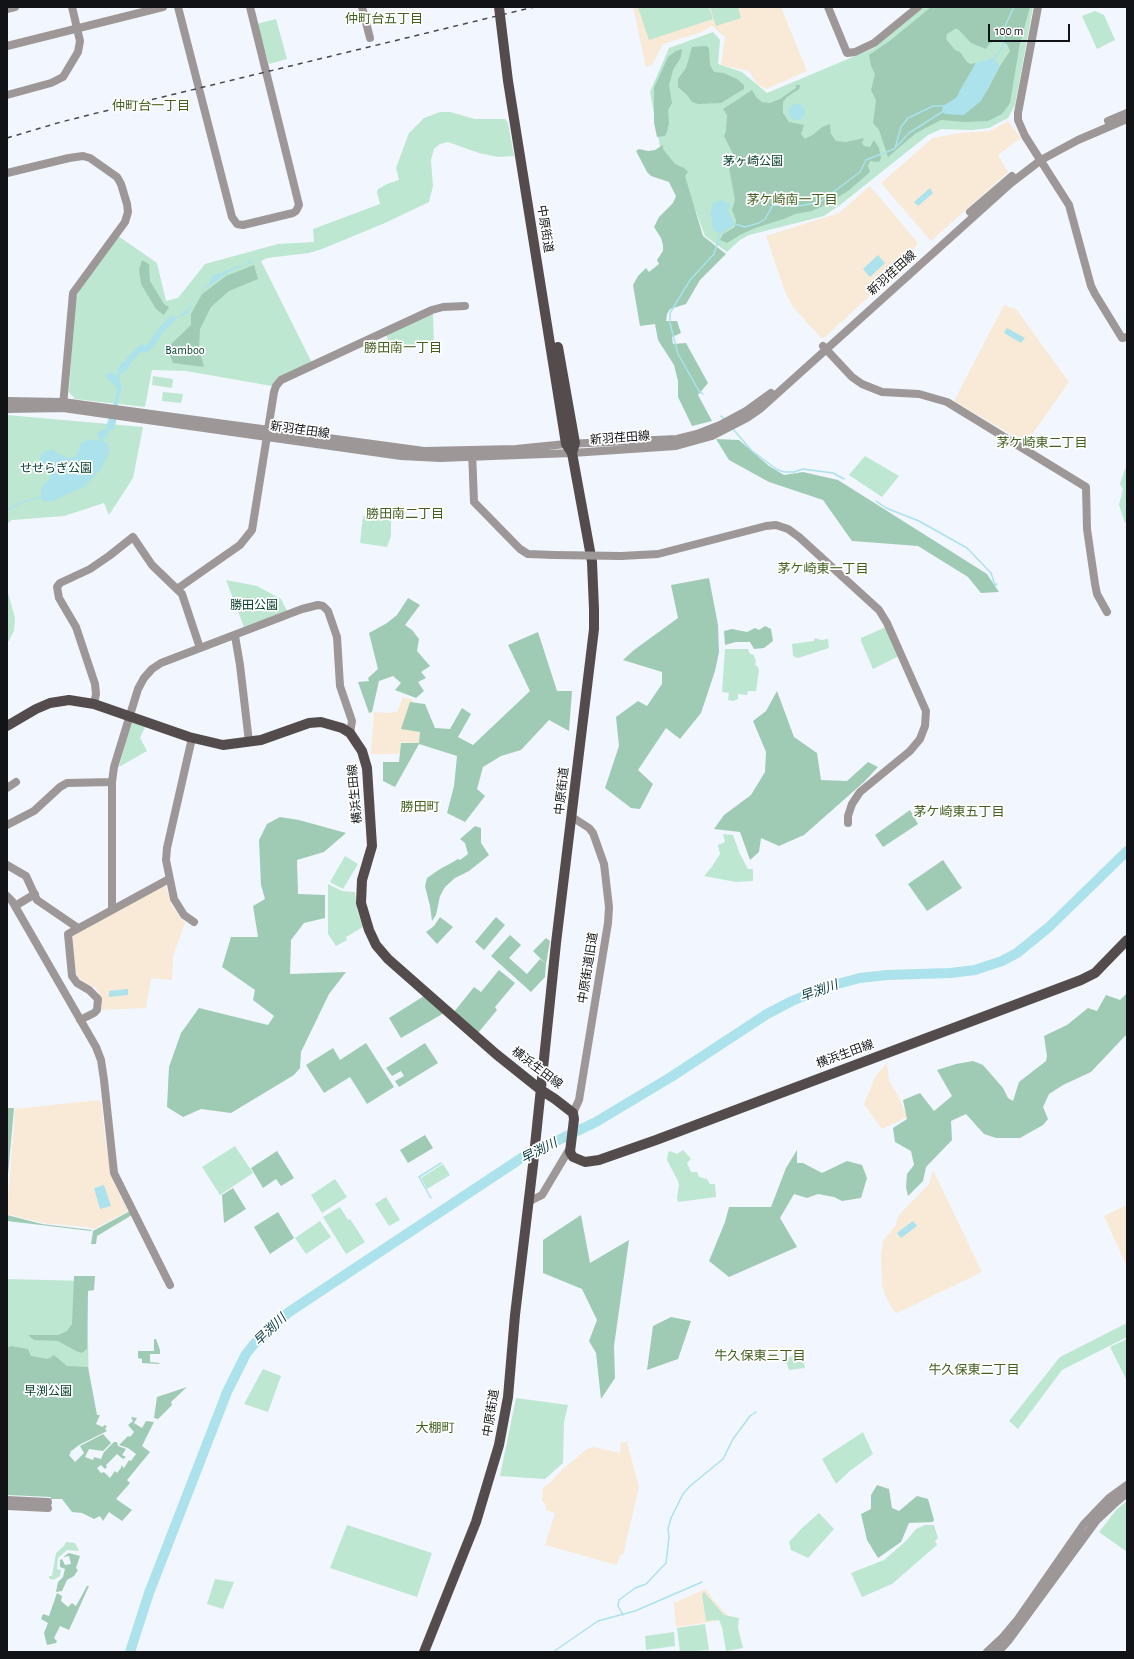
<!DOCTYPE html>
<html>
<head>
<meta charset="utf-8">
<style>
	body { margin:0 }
	#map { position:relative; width:1134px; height:1659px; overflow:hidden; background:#f2f6fe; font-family:"Alegreya Sans",sans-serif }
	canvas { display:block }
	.frame { position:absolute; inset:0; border:8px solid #111316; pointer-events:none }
	.scale { position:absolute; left:988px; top:24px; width:82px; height:18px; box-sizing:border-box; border:2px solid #111316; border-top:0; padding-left:5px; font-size:12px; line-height:14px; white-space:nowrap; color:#111316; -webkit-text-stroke:3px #fff; paint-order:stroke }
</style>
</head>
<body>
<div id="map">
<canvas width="1134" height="1659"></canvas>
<div class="frame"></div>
<div class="scale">100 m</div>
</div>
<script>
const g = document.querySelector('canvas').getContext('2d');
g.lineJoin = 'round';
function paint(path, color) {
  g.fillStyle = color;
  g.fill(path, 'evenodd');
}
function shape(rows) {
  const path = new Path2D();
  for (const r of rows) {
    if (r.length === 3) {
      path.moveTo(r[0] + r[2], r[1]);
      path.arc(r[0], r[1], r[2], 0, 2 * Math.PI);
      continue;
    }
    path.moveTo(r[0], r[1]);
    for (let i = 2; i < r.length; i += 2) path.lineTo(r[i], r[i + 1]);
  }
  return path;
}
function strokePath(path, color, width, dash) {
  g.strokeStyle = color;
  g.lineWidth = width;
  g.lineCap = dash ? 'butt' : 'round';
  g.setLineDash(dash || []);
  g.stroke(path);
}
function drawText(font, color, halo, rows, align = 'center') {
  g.font = font + ' "Alegreya Sans","Noto Sans JP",sans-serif';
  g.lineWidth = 3.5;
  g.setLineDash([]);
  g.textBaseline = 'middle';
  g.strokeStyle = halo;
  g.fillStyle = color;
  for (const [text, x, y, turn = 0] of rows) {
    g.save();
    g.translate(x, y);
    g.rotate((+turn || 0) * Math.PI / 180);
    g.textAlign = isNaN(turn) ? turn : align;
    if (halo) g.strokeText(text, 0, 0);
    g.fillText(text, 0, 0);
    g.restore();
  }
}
const education = shape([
	[633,7,781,7,807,71,766,89,757,84,749,71,721,65,725,37,712,26,702,32,663,44,652,65,646,67],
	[1008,121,1021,138,998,155,1008,172,931,241,881,183,933,138,960,133,990,131],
	[870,186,918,243,912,251,911,250,905,256,904,262,899,269,824,338,821,338,793,307,785,292,766,236,839,213],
	[1004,305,1016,309,1069,382,1026,443,954,401],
	[403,697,413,700,414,723,420,732,419,743,401,742,399,754,371,754,374,712,387,713,397,712],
	[165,884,172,906,185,923,173,956,172,980,151,978,146,1008,102,1010,102,1001,96,988,87,984,78,977,74,964,73,937,77,933],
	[887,1063,889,1081,898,1095,907,1117,882,1129,864,1104,876,1075],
	[99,1100,101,1102,106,1146,113,1181,128,1211,94,1229,88,1227,43,1223,7,1214,15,1109],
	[933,1170,982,1272,897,1313,894,1311,886,1297,882,1285,881,1256,883,1241,895,1226,899,1215,929,1184],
	[1127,1205,1127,1267,1104,1216],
	[621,1442,627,1442,639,1487,623,1555,620,1555,617,1565,545,1545,555,1513,545,1510,546,1508,545,1503,542,1501,543,1487,549,1484,562,1470,587,1449,593,1447,620,1453],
	[706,1589,712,1598,728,1616,717,1621,676,1627,674,1603]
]);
const green = shape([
	[638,7,709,7,713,19,649,40],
	[710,7,738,7,741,18,716,26],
	[922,7,1033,7,1015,105,1008,118,989,128,972,130,941,129,928,135,840,205,824,216,749,235,740,240,727,252,705,236,683,177,662,158,650,92,669,48,713,32,720,40,718,64,742,72,767,93,874,48],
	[1095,11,1104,15,1115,40,1097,49,1082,16],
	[276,19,287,59,269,64,257,24],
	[440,112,450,112,475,119,505,119,508,123,514,156,498,157,479,153,448,142,440,144,434,149,431,160,433,186,429,202,385,223,322,249,309,253,267,258,261,261,312,363,277,380,272,386,186,371,152,370,145,407,75,399,69,392,75,301,79,291,118,236,157,263,166,301,178,298,205,264,278,244,314,242,313,229,380,204,377,192,378,189,387,184,399,180,396,168,409,133,424,118],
	[433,314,434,344,387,347,388,340,386,334],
	[153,376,173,379,172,388,152,385],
	[163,392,183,394,181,403,162,401],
	[7,415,143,427,133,478,109,515,104,503,64,516,12,520,7,524],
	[865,456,899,476,882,497,849,475],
	[1127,468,1127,521,1125,523,1119,505,1123,489,1120,484,1125,469],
	[363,516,391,520,391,536,387,547,360,543],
	[226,580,257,586,281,599,287,611,244,627],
	[7,589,15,618,14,631,7,644],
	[886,627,899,656,873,669,861,641,861,638],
	[815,638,821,640,828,639,829,648,798,658,793,656,792,644,814,641],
	[725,649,748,649,750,654,754,655,756,662,755,665,757,666,759,670,756,691,748,691,747,695,738,694,738,699,733,701,728,700,729,693,722,692],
	[131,722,145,727,140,738,147,751,119,767],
	[723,834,733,835,740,854,748,869,753,869,753,881,736,882,704,876,711,868,720,854,718,845,725,842],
	[345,856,358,864,343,889,330,882],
	[328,884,342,891,355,892,357,910,363,927,346,937,347,940,336,946,328,934],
	[235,1146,253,1173,220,1195,202,1167],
	[683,1150,691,1159,687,1163,691,1172,697,1172,699,1177,707,1179,710,1184,715,1184,716,1197,678,1202,677,1198,679,1185,678,1181,667,1160,668,1153,670,1151,677,1154],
	[443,1164,450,1175,427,1189,421,1178],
	[335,1179,347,1197,322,1213,311,1195],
	[386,1197,400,1220,389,1226,375,1204],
	[340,1207,348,1220,350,1219,365,1242,346,1254,323,1217],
	[320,1221,331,1237,306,1254,295,1238],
	[7,1279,87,1281,89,1400,62,1455,79,1508,44,1489,7,1487],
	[1127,1323,1127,1337,1062,1370,1018,1429,1009,1421,1060,1357],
	[1127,1339,1127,1379,1126,1379,1110,1347],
	[793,1356,794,1358,802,1356,805,1368,789,1370,785,1359],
	[263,1369,281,1376,268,1412,244,1404],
	[516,1398,568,1405,564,1422,563,1463,545,1479,500,1476],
	[863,1432,873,1454,851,1470,836,1484,822,1459],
	[1127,1501,1127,1552,1099,1532,1117,1509],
	[819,1513,834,1529,808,1558,791,1550,789,1542,802,1528],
	[347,1525,432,1553,417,1597,330,1568],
	[925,1525,934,1525,938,1538,935,1541,937,1545,892,1584,862,1597,851,1573,884,1560,907,1540,916,1529],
	[66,1542,75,1543,79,1551,67,1550,58,1558,57,1569,61,1570,60,1576,53,1580,49,1578,49,1576,52,1576,56,1553,64,1546],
	[215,1579,234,1582,223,1609,207,1604],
	[704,1592,724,1615,739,1618,738,1628,743,1648,726,1651,722,1627,719,1620,706,1621,702,1594],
	[705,1624,709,1650,680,1652,677,1628],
	[674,1632,675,1646,646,1650,645,1636]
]);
const forest = shape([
	[931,7,1030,7,1020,43,1010,103,1002,114,988,121,965,122,941,120,916,133,888,157,879,130,873,123,876,100,871,90,875,74,871,66,869,55,891,40],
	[955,29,958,29,971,43,986,49,989,44,998,40,1007,44,1010,51,1000,66,987,91,959,92,976,63,970,64,967,62,960,52,955,50,946,39,947,34],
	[706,46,709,48,710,65,714,72,724,73,737,79,744,85,744,89,721,103,698,104,692,102,687,95,678,87,678,79,686,68,692,47],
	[682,49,681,57,673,70,669,85,672,103,668,110,669,123,667,132,665,136,657,137,654,123,654,88,668,57,676,51],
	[796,85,800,85,799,89,787,97,783,102,783,113,789,122,804,125,801,134,805,139,814,134,822,127,830,124,831,134,836,141,846,142,864,138,862,143,864,146,870,147,874,140,879,148,881,158,879,162,870,161,868,166,870,172,848,191,825,205,812,211,795,214,784,219,755,228,740,235,727,243,720,240,723,234,735,227,736,220,732,210,735,200,729,168,733,154,724,136,726,131,727,115,723,109,752,90,757,98,762,102,770,103,780,99,796,88],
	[663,145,663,149,675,164,684,168,688,172,685,176,703,236,726,254,700,280,686,304,670,309,667,314,666,321,677,321,681,333,672,337,673,344,686,343,708,383,698,395,712,421,692,426,678,397,678,381,674,365,658,340,655,324,640,326,633,285,638,276,646,268,649,272,659,264,657,260,663,251,663,245,661,238,654,227,659,217,673,203,676,196,669,182,651,176,647,172,636,151,639,149,648,151,655,150],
	[142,260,150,265,149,267,150,281,164,304,169,307,164,315,156,309,141,284,139,270],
	[254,265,258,279,229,291,211,307,200,329,199,348,204,367,173,363,167,348,191,325,191,314,202,294,226,276],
	[716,439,739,440,769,466,784,475,803,472,838,480,987,574,999,592,981,593,968,577,918,546,852,541,823,500,769,482,729,460],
	[709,578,718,625,719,652,715,671,701,713,680,739,666,728,638,770,653,784,640,809,631,808,605,788,619,746,616,717,638,701,647,706,662,684,662,672,623,660,634,650,678,618,671,585],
	[408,598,420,605,405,625,412,630,419,639,417,651,430,666,421,672,426,678,418,682,424,691,416,698,395,690,401,683,393,676,379,681,372,712,369,713,358,682,369,681,368,678,378,669,369,633,387,623,397,615],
	[765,626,771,629,773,641,764,648,754,649,750,642,736,642,725,645,724,631,732,629,747,632,755,628,759,630],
	[538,632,557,691,572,691,569,731,549,720,521,750,501,756,483,767,477,789,485,796,465,822,447,813,454,786,457,756,419,744,395,787,383,781,383,762,399,762,401,743,419,743,420,732,401,729,410,702,425,704,435,728,450,729,462,708,471,714,458,737,473,745,530,691,508,645],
	[777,691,794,737,817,753,821,780,847,781,868,762,878,767,864,782,804,835,779,846,761,838,759,852,750,860,740,832,714,829,724,815,751,795,765,772,766,752,753,721,766,711],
	[910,810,918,824,883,847,875,835],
	[280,817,299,820,346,833,324,852,297,860,298,894,325,895,325,918,304,923,291,940,290,974,346,972,329,994,301,1052,300,1068,294,1075,231,1113,201,1109,183,1117,167,1107,169,1067,181,1033,199,1008,268,1025,274,1016,253,1000,255,990,222,967,231,937,258,937,253,906,265,899,261,885,259,840,267,824],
	[475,826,481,828,481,843,489,855,469,871,455,878,445,887,440,896,436,915,432,921,430,906,425,886,427,878,440,869,453,862,458,859,460,860,468,854,465,843,460,839],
	[943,860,962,888,927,911,908,884],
	[440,917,453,927,437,944,426,932,434,926],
	[496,917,505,925,484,950,475,942],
	[510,935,521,945,509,958,527,974,540,959,546,964,545,977,531,992,491,956],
	[546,938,550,941,546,964,533,951],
	[499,970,515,983,495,1007,497,1010,478,1033,454,1012,474,987,481,992],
	[1127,993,1127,1036,1125,1036,1091,1072,1063,1085,1049,1094,1043,1107,1048,1119,1043,1125,1020,1138,996,1138,984,1134,966,1114,951,1121,952,1140,926,1167,923,1181,908,1196,906,1187,907,1174,914,1165,911,1151,895,1142,893,1128,907,1119,903,1100,920,1093,934,1111,952,1096,937,1070,956,1064,973,1061,983,1065,1003,1088,1008,1098,1013,1101,1019,1082,1046,1061,1047,1056,1044,1036,1067,1025,1088,1008,1097,1011,1106,995,1120,1000],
	[424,996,444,1013,401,1038,389,1018],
	[366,1043,394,1087,367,1104,350,1077,324,1093,306,1065,333,1048,340,1060],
	[425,1043,438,1063,399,1087,395,1081,404,1076,401,1071,392,1076,386,1068],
	[7,1108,14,1108,7,1186],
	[425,1135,433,1148,408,1163,400,1150],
	[797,1150,797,1163,803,1163,822,1173,847,1161,862,1165,867,1178,861,1198,842,1201,834,1197,818,1194,807,1198,794,1194,780,1218,797,1247,729,1277,709,1261,725,1222,729,1207,771,1207,786,1168],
	[277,1151,294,1178,281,1186,276,1179,263,1188,251,1168],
	[233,1188,246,1209,224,1223,222,1195],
	[130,1211,132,1215,97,1236,96,1244,91,1244,93,1231],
	[278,1212,294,1238,270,1254,254,1227],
	[7,1215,42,1224,92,1230,91,1231,7,1221],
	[581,1215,590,1263,629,1240,614,1346,615,1378,601,1399,596,1353,589,1341,597,1320,582,1289,543,1273,543,1240],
	[74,1276,95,1276,94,1290,88,1291,87,1349,82,1353,76,1351,58,1341,34,1340,28,1335,58,1335,67,1331,72,1324],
	[671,1317,691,1321,678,1359,647,1370,653,1326],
	[154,1339,156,1339,160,1350,160,1354,150,1354,150,1362,160,1363,159,1364,142,1363,142,1359,138,1358,138,1351,154,1351],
	[11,1346,28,1349,31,1356,48,1359,54,1355,67,1366,88,1367,97,1415,100,1415,96,1424,103,1427,104,1425,107,1426,105,1429,107,1431,79,1445,70,1452,71,1453,69,1455,75,1462,84,1453,80,1446,103,1434,111,1443,103,1451,89,1449,85,1457,93,1460,94,1457,101,1459,104,1452,114,1442,117,1442,118,1446,126,1449,122,1455,126,1457,123,1459,117,1454,106,1465,107,1467,105,1469,101,1465,97,1468,101,1473,104,1472,110,1478,115,1471,117,1473,121,1468,121,1465,124,1468,129,1460,131,1461,136,1454,128,1448,119,1445,128,1436,130,1437,134,1432,128,1425,133,1421,131,1417,137,1418,134,1423,142,1428,146,1421,154,1422,142,1446,150,1452,127,1480,130,1483,116,1499,132,1510,122,1521,109,1512,103,1521,100,1516,94,1519,82,1513,72,1512,62,1499,50,1499,51,1497,7,1495,7,1348],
	[187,1387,171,1402,172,1405,158,1419,154,1418,157,1397],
	[877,1485,889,1489,892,1508,899,1511,917,1496,928,1499,934,1520,933,1522,909,1523,901,1542,878,1558,867,1540,861,1514,871,1509,871,1495],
	[69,1553,80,1556,76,1568,78,1570,74,1576,67,1580,62,1591,56,1592,58,1582,63,1577,65,1569,60,1567,60,1560,62,1559,65,1565,71,1564,69,1556,63,1557],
	[87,1586,89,1586,69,1630,60,1626,54,1638,57,1641,56,1643,47,1645,44,1633,48,1623,41,1619,43,1614,49,1616,57,1593,62,1596,61,1601,68,1607,72,1603,76,1606]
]);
const water = shape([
	[994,58,1000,66,981,101,964,115,945,114,942,112,943,106,956,98,976,63],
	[797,112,8],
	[930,188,933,193,918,206,914,202],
	[722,200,730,204,728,211,735,224,720,234,713,229,712,219,710,215,713,203],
	[878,255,885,263,870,277,863,269],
	[251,260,252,263,232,270,206,288,195,296,191,304,190,310,185,315,172,320,172,318,178,317,188,309,193,298,208,285,214,274,220,274,234,267,245,265],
	[1007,328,1025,338,1021,343,1004,333],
	[129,360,131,363,125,372,121,373,119,378,122,387,119,395,116,422,114,430,109,431,107,436,102,440,107,443,110,451,101,469,84,487,52,501,42,501,41,490,44,484,49,480,50,474,46,467,40,462,41,454,51,449,67,458,76,457,81,443,89,439,97,441,100,439,97,436,98,432,105,429,108,431,106,427,116,396,117,388,106,377,106,374,112,372,117,376,118,373,117,370,122,363],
	[128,989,128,995,109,997,109,991],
	[104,1185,111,1206,100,1209,94,1188],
	[913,1221,917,1226,901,1238,897,1233]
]);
const stream = shape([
	[994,58,1003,47,1005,26,1014,7],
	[895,148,901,127,908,118,933,106,943,106],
	[735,224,745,227,759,223,765,219,773,205,799,206,820,202,860,172,866,160,894,149,909,133,942,112],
	[703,394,699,391,678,354,670,323,670,313,690,280,714,254,720,234],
	[721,416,725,420],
	[733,429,751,450,776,469,784,472,794,472,803,469,833,473,844,479],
	[876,501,886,508,919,521,967,548,991,573,995,585,997,584],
	[7,510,22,502,41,497],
	[431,1198,419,1177,441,1163],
	[623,1615,618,1606,619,1600,635,1588,646,1584,666,1563,669,1537,668,1529,671,1518,683,1494,690,1486,723,1459,733,1439,750,1416,756,1412],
	[553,1652,598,1621,635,1611,702,1582]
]);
const canal = shape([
	[129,360,141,348,145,350,151,345,161,330,172,319]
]);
const river = shape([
	[130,1652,149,1593,227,1392,246,1354,254,1344,289,1312,523,1157,596,1122,671,1077,767,1014,792,1001,826,987,860,978,887,975,950,973,975,970,1002,961,1017,953,1049,927,1127,851]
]);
const minor = shape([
	[178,7,232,217,237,224,243,225,293,213,296,211,299,205,250,7],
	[362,7,370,38],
	[828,7,847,53,855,52,874,43,918,7],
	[1038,7,1018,113,1018,120,1025,136,1069,205,1091,286,1095,294,1122,338,1127,337],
	[7,9,15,7],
	[7,46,163,7],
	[7,95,51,83,63,77,78,52,80,41,72,7],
	[1108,121,1127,113],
	[7,173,69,158,83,156,90,158,117,177,121,184,127,204,128,212,125,222,73,293,63,406],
	[970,212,1012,176],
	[823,346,852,377,862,384,882,392,919,394,947,402,1086,487,1087,529,1095,584,1097,594,1107,612],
	[7,401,63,402,424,451,516,449,566,444,677,439,697,434,720,425,746,411,771,393],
	[7,409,63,408,401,456,440,458,572,453,676,446,712,436,747,418,760,409,1011,183,1041,160,1078,140,1127,119],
	[472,451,474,502,520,549,528,554,554,555],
	[621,556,658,554,766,526,776,525,788,529,799,537,879,610,887,623,926,711,925,726,920,739,910,751,860,792,852,804,848,816,848,823],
	[177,589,240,545,252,530,274,392,276,386,281,380,432,310,443,307,465,306],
	[235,636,240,665,249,742],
	[94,704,96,694,95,684,76,627,59,598,57,587,60,583,90,569,109,556,133,537,152,565,182,594,200,648],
	[192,738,167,848,166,860,174,899,184,915,194,922],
	[7,788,16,782],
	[572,817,589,828,593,833,604,864,609,907,608,923,579,1100,573,1113],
	[7,825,34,811,60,787,67,783,112,782],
	[7,865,26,876,37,900,78,928],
	[7,896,12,901,96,1047,101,1060,104,1080,114,1173,170,1285],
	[15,906,35,894],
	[112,909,112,782,114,767,138,689,144,678,152,669,161,663,302,609,318,605,323,606,328,611,337,637,340,686,352,721,350,733],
	[80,1020,94,1013,97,1010,98,999,89,990,77,983,72,976,68,934,169,879],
	[528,1202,542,1195,570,1148],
	[7,1500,48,1502],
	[7,1506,48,1508],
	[987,1652,1002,1638,1018,1619,1084,1524,1109,1498,1127,1485],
	[998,1652,1009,1640,1097,1520,1114,1504,1127,1493]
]);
const major = shape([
	[558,347,575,443,572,453],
	[7,726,36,709,50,703,69,700,94,704,189,737,223,745,261,740,309,723,321,722,342,728,350,733,362,751,367,768,372,846,362,880,361,903,369,930,376,945,388,959,496,1054,541,1090,555,1099,573,1113,574,1119,570,1152,573,1157,585,1162,599,1160,656,1140,1081,980,1095,973,1127,940],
	[424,1652,476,1522,499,1445,508,1397,515,1315,533,1165,556,943,594,629,594,609,592,562,572,453,566,444,508,81,499,7]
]);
const rail = shape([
	[7,138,61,122,117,108,534,7]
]);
const minorBridge = shape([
	[554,555,621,556]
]);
const parkNames = [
	["茅ヶ崎公園",753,161],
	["Bamboo",185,350],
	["せせらぎ公園",56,468],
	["勝田公園",254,605],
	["早渕公園",48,1391]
];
const streetNames = [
	["中原街道",545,229,81],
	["新羽荏田線",892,273,-42],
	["新羽荏田線",300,430,8],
	["新羽荏田線",620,438,-4],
	["中原街道",562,791,-84],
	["横浜生田線",355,794,-95],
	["中原街道旧道",588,968,-81],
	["横浜生田線",845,1054,-20],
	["横浜生田線",537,1068,37],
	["中原街道",491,1413,-81]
];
const neighbourhoodNames = [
	["仲町台五丁目",384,19],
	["仲町台一丁目",151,106],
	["茅ケ崎南一丁目",792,200],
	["勝田南一丁目",403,348],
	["茅ケ崎東二丁目",1042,443],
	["勝田南二丁目",405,514],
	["茅ケ崎東一丁目",823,569],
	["勝田町",420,807],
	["茅ケ崎東五丁目",959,812],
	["牛久保東三丁目",760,1356],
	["牛久保東二丁目",974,1370],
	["大棚町",435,1428]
];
const waterNames = [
	["早渕川",819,991,-20],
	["早渕川",539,1151,-27],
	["早渕川",270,1330,-44]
];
paint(education, '#f8ead6');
paint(green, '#bde7d1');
paint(forest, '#9fcbb4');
paint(water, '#abe2ec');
strokePath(stream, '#abe2ec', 1.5);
strokePath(canal, '#abe2ec', 6);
strokePath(river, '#abe2ec', 10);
strokePath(minor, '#9d9798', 8);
strokePath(major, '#544c4c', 10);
strokePath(rail, '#46484c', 1.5, [5, 5]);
strokePath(minorBridge, '#9d9798', 8);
drawText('12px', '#003c26', '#fff', parkNames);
drawText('12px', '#111316', '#fff', streetNames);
drawText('13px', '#42611f', '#fff', neighbourhoodNames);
drawText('italic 13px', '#02373f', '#fff', waterNames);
</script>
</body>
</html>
